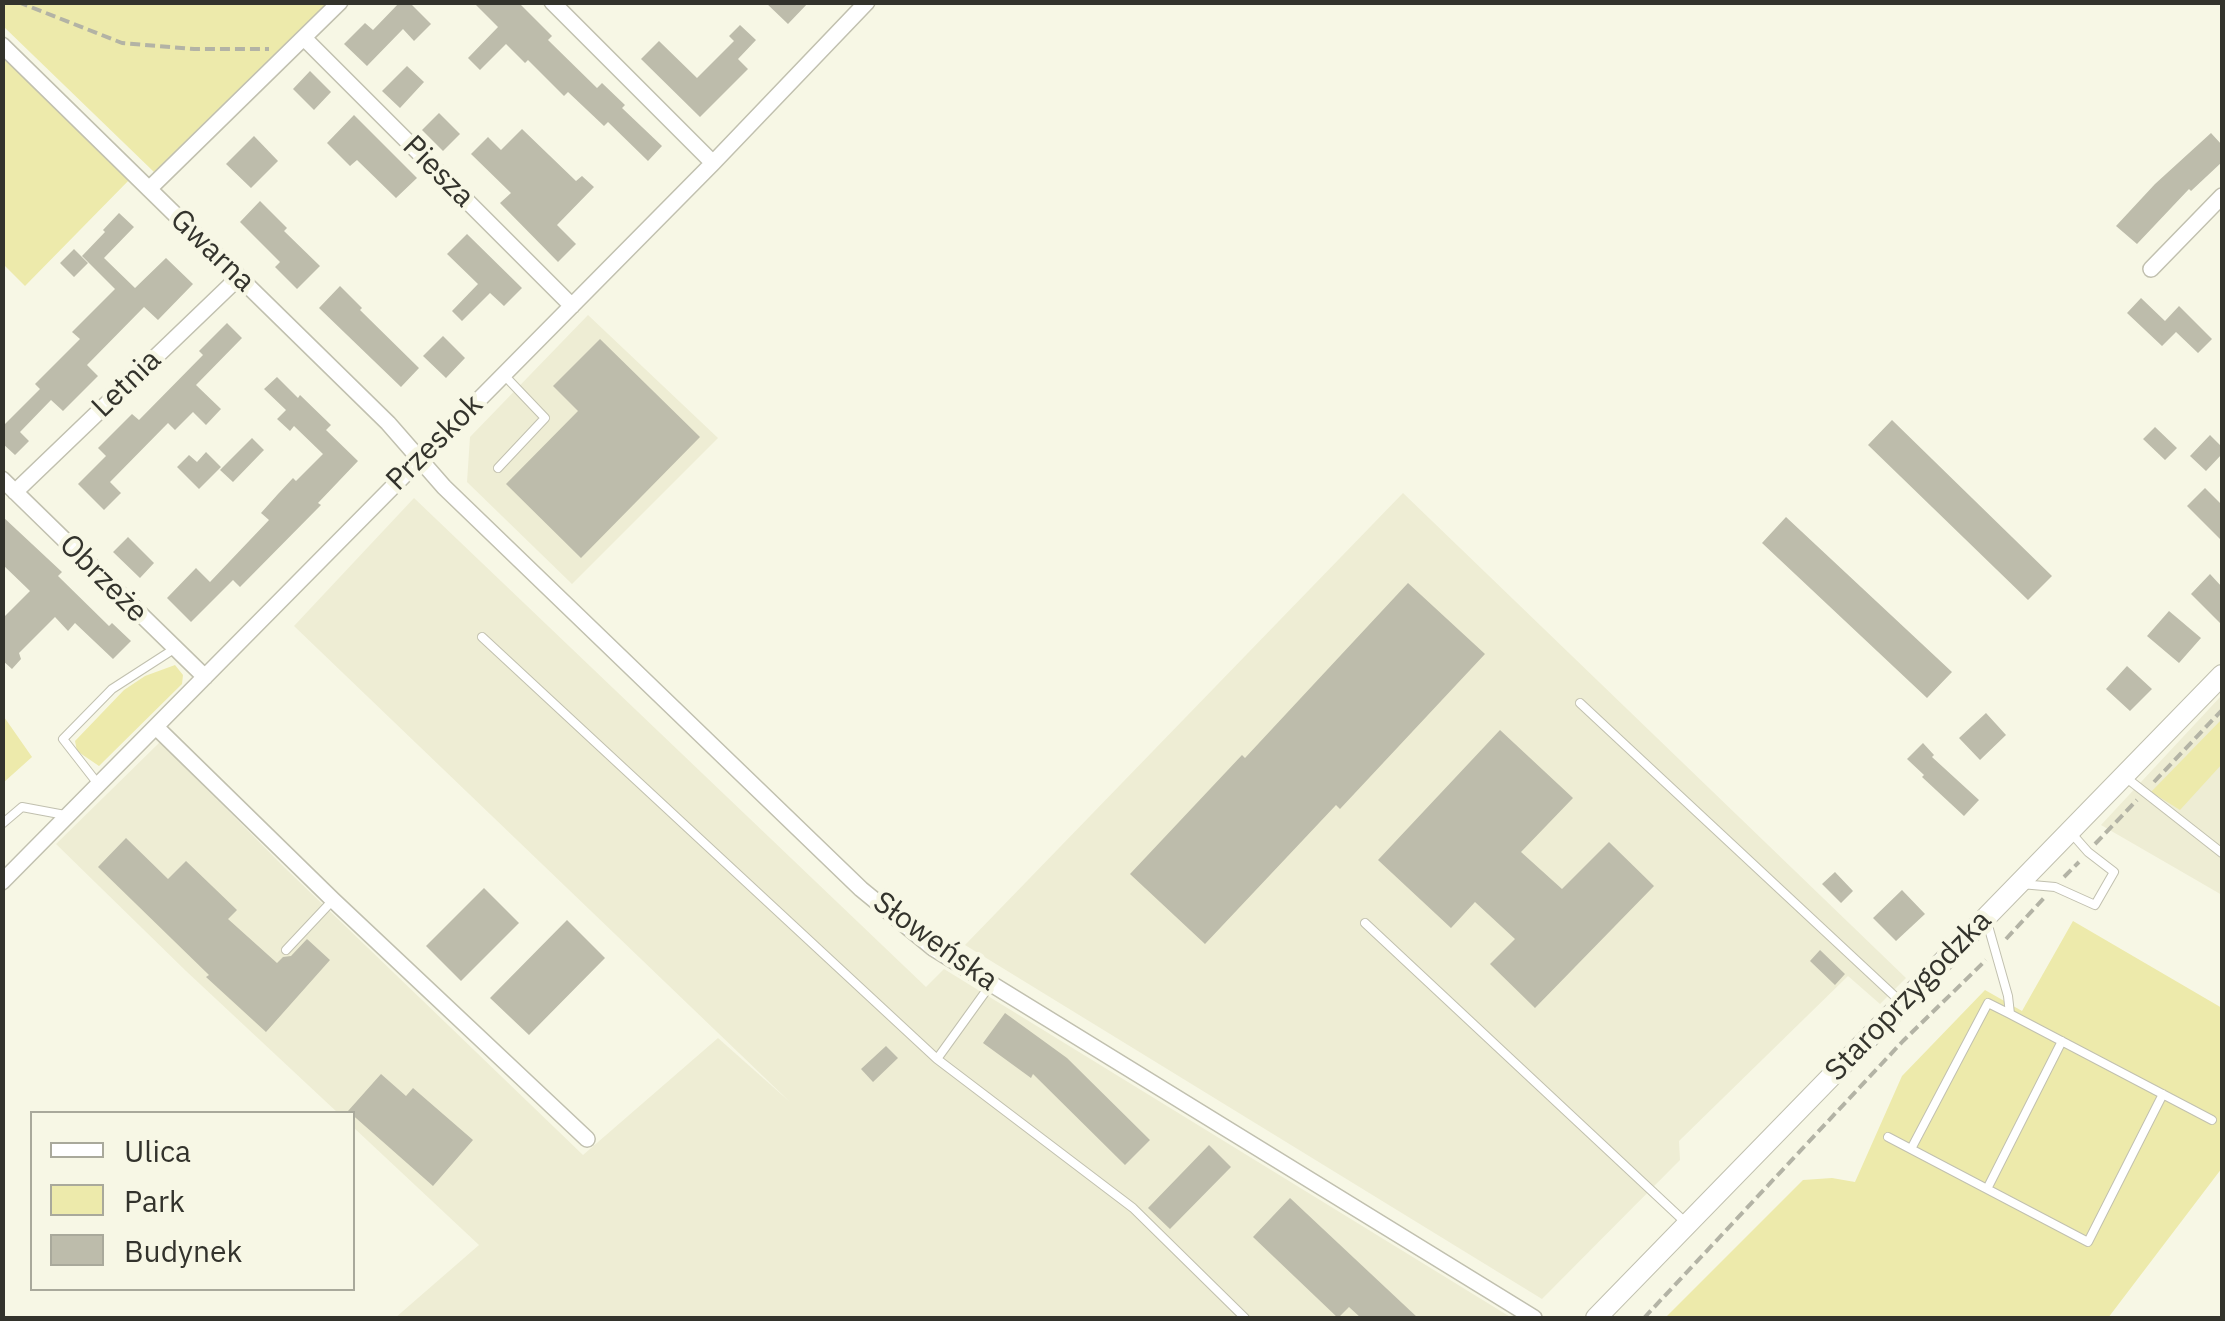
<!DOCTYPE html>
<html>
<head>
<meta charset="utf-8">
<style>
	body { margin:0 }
	#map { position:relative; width:2225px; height:1321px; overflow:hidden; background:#f7f7e5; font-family:"IBM Plex Sans",sans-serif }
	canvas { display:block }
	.frame { position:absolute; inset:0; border:5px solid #33332c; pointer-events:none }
	.legend { position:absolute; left:30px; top:1111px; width:325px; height:180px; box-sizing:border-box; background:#f7f7e5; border:2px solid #a9a99b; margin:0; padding:12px 18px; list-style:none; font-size:30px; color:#33332c }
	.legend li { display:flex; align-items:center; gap:20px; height:50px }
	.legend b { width:50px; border:2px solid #a9a99b }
</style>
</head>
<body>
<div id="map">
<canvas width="2225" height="1321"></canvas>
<div class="frame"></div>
<ul class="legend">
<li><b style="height:12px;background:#fff"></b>Ulica</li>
<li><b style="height:28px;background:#edeaab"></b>Park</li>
<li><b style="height:28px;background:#bdbcab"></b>Budynek</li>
</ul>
</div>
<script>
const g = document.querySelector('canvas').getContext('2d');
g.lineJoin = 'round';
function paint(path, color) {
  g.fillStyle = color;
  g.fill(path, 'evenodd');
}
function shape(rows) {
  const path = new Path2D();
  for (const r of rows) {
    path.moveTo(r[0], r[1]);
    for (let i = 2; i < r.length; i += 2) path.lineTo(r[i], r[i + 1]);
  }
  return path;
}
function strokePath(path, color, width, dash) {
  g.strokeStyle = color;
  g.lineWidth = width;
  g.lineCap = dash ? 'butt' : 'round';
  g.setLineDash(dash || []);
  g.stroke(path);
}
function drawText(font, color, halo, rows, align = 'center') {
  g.font = font + ' "IBM Plex Sans",sans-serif';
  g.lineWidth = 9;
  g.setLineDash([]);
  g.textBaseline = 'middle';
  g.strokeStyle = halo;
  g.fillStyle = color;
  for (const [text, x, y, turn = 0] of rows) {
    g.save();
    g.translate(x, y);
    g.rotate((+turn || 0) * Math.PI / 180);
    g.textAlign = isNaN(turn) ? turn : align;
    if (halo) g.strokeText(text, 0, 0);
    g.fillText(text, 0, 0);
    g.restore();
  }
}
const built = shape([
	[588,315,718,438,572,584,467,482,470,437],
	[1403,493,1906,978,1880,1004,1848,976,1679,1141,1680,1160,1542,1299,965,945],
	[414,498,926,987,944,969,1512,1318,395,1318,479,1245,353,1127,352,1114,338,1113,186,971,56,844,160,742,285,868,583,1155,718,1038,790,1102,294,626],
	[2222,695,2222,895,2101,825]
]);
const green = shape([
	[2,3,3,2,327,3,154,172,3,26],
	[2,51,132,177,25,286,3,264],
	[175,665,183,675,182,684,99,766,77,751,75,741,124,690,145,676],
	[2,714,32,757,3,783,2,783],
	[2222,719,2222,764,2180,810,2151,792],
	[2073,921,2222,1008,2222,1168,2108,1318,1665,1318,1803,1180,1832,1178,1855,1182,1902,1076,1985,990,2022,1011]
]);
const building = shape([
	[400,2,409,2,431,24,414,41,403,29,367,66,344,44,365,23,373,30],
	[473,2,518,2,552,36,548,40,597,88,602,83,625,105,622,108,662,146,648,161,608,122,604,126,568,92,564,96,528,60,525,63,506,44,480,70,468,58,498,27],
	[765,2,809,2,788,24],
	[740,25,756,40,738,59,748,69,700,117,641,59,659,41,697,78,734,41,729,36],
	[407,66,424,82,400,108,382,91],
	[310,71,331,92,314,110,293,89],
	[439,113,460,134,443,151,422,130],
	[354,115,417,178,396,198,357,160,350,166,327,143],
	[522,129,576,181,582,176,594,187,557,225,576,244,558,262,500,203,511,193,471,154,488,137,501,150],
	[2211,133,2222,145,2222,162,2191,191,2189,189,2137,244,2116,226,2155,184],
	[254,136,278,161,251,188,226,164],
	[260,201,287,228,284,231,320,266,297,289,275,267,280,262,240,222],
	[119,213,134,227,104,258,135,288,166,258,193,284,158,320,144,307,87,365,98,376,63,411,51,400,20,432,29,441,15,455,2,443,2,427,40,389,35,384,80,339,72,332,115,289,82,256,105,232,103,230],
	[467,234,522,288,504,306,490,293,462,321,452,311,478,284,447,254],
	[74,249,88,263,74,277,60,263],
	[340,286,362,308,360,310,419,368,401,387,319,308],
	[2141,298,2165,321,2179,306,2212,339,2198,353,2176,332,2162,346,2127,313],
	[227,323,242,338,196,385,221,409,206,425,193,412,175,430,168,423,110,482,121,493,104,510,78,484,106,456,98,448,132,414,139,420,203,355,199,351],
	[443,336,465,358,446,378,423,356],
	[600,339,700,437,581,558,506,484,578,411,553,386],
	[277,377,298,398,300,395,331,425,326,430,358,461,318,503,321,505,240,587,233,580,191,622,167,598,196,568,210,582,269,520,261,513,278,494,293,478,296,481,323,454,294,426,290,431,277,419,286,410,264,389],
	[1892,420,2052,576,2028,600,1868,445],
	[2155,427,2177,448,2165,460,2143,439],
	[2210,435,2222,447,2222,454,2206,471,2190,456],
	[252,438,264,450,233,482,220,470],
	[206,452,221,467,199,489,177,467,189,455,197,462],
	[2205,488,2222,505,2222,541,2187,506],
	[2,516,62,572,58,576,109,626,112,623,131,641,113,659,75,623,68,631,55,617,19,653,21,659,12,669,2,660,2,619,30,591,2,564],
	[1786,517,1952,672,1927,698,1762,543],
	[128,537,154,563,140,578,113,552],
	[2210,574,2222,587,2222,625,2191,594],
	[1408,583,1485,654,1340,809,1336,805,1205,944,1130,874,1242,755,1245,758],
	[2169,611,2201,638,2179,663,2147,636],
	[2127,666,2152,689,2130,711,2106,689],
	[1986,713,2006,735,1980,760,1959,738],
	[1500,730,1573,798,1521,852,1562,889,1609,842,1654,886,1535,1008,1490,964,1515,939,1475,902,1451,928,1378,860],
	[1923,743,1934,755,1932,757,1979,800,1964,816,1922,777,1924,775,1907,759],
	[126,838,168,879,186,861,237,910,228,919,277,963,283,957,291,956,307,939,330,960,266,1032,206,977,209,975,98,867],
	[1835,872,1853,891,1841,903,1822,884],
	[484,888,519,923,461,981,426,946],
	[1902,890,1925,914,1896,941,1873,918],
	[567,920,605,958,529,1035,490,998],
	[1820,950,1845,974,1835,985,1810,961],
	[1005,1013,1067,1058,1150,1140,1125,1165,1033,1074,1031,1078,983,1043],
	[886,1046,898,1058,873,1082,861,1069],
	[381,1074,406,1096,413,1088,473,1140,433,1186,348,1111],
	[1209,1145,1231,1167,1170,1229,1148,1208],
	[1290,1198,1418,1318,1361,1318,1349,1307,1338,1318,1253,1237]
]);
const path = shape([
	[18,2,122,43,194,49,269,49],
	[2154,782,2222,710],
	[2095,844,2137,800],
	[2064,877,2079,862],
	[2006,939,2044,898],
	[1644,1318,1903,1041,1986,960]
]);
const lane = shape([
	[498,468,545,418,503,374],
	[482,637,937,1059,991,984],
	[1580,703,1902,1003],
	[2124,776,2222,853],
	[98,784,63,739,112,689,174,649],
	[2,824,22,807,65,815],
	[2021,884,2055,887,2095,905,2114,872,2088,852,2073,835],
	[1987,922,2008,996,2010,1014,2212,1120],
	[1365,923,1684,1221],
	[286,950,333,900],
	[937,1059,1133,1208,1245,1318],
	[1888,1137,2088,1242,2163,1094],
	[1911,1149,1988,1003,2010,1014],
	[1987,1189,2062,1041]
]);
const street = shape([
	[552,2,713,163],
	[304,38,572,306],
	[2,45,388,423,444,487,861,889,933,948,1534,1318],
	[149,189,340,2],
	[2151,269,2222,196],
	[2,479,205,677],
	[15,492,239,277],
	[156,727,333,900,587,1139],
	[2,882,713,163,867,2]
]);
const secondary = shape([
	[1596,1318,2222,675]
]);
const streetNames = [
	["Piesza",438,172,45],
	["Gwarna",212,251,44],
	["Letnia",127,384,-44],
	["Przeskok",435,443,-45],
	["Obrzeże",103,579,45],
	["Słoweńska",935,942,36],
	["Staroprzygodzka",1909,996,-46]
];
paint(built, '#eeedd4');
paint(green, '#edeaab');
paint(building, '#bdbcab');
strokePath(lane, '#c1c0af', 10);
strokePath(street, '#c1c0af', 18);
strokePath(secondary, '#c1c0af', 22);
strokePath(path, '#b3b3a5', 4, [10, 5]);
strokePath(lane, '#fff', 8);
strokePath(street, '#fff', 15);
strokePath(secondary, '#fff', 20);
drawText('30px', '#33332c', '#f7f7e5', streetNames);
</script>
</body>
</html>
